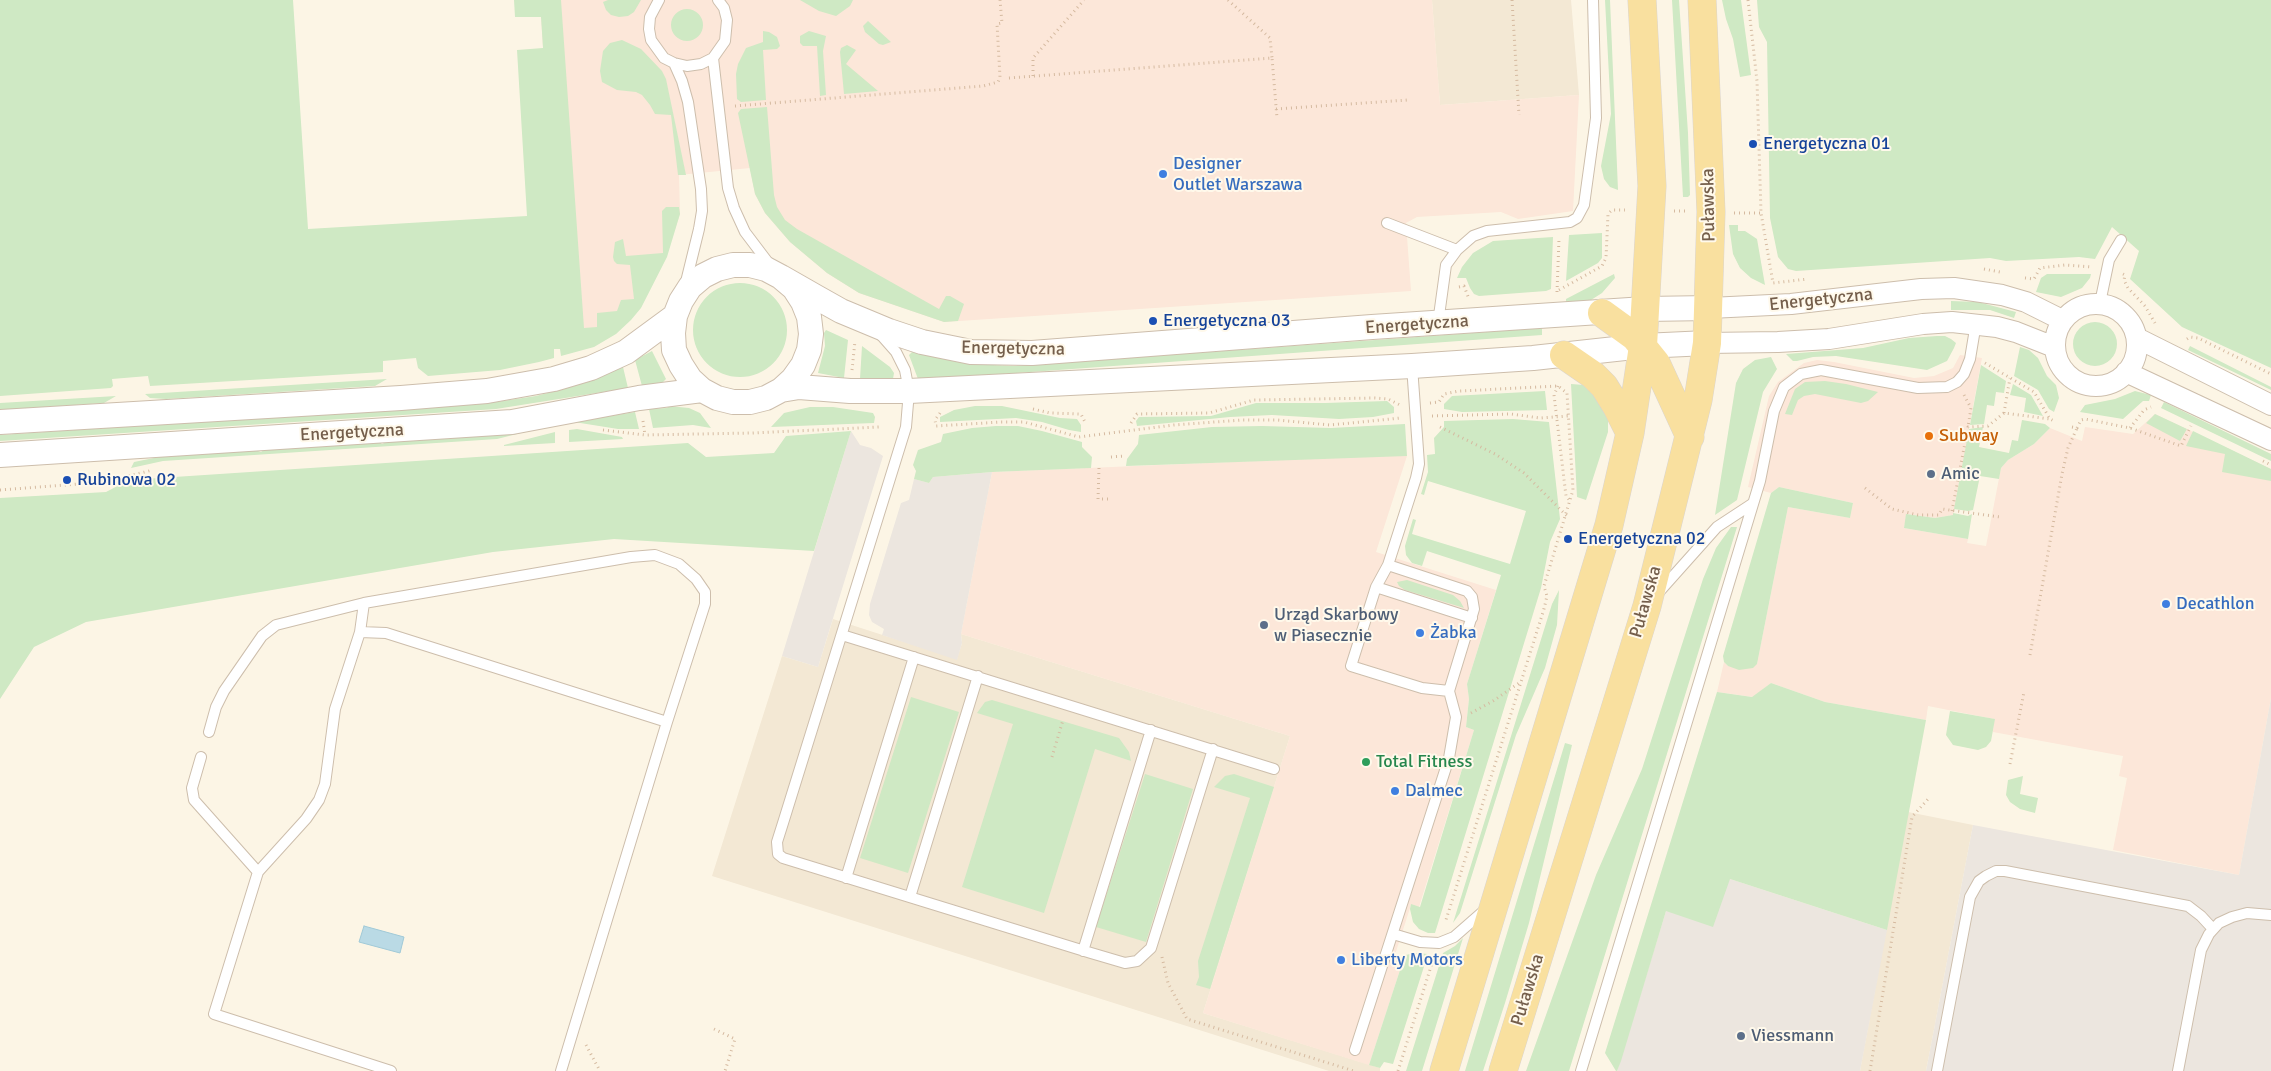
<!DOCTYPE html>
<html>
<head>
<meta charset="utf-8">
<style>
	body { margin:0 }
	canvas { display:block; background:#fcf5e5 }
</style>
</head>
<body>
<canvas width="2271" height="1071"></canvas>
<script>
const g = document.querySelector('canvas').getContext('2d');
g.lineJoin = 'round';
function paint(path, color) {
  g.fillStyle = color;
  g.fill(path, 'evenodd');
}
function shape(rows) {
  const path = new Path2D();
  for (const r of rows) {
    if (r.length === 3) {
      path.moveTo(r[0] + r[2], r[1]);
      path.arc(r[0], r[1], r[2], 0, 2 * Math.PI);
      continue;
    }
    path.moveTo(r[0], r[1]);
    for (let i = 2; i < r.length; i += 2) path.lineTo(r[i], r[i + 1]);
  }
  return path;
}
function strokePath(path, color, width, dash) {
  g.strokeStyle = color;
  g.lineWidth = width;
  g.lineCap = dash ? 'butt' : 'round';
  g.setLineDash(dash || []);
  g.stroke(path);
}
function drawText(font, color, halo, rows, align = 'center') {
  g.font = font + ' Signika,sans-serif';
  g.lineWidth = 4;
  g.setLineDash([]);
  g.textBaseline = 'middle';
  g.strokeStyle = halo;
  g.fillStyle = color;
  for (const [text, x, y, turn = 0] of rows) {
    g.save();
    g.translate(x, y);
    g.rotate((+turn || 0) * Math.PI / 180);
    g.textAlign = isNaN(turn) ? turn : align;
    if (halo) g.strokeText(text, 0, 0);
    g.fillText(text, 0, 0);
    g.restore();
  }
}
const residential = shape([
	[1432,0,1571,0,1579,95,1440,105],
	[833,619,957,659,962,643,961,634,1290,736,1203,1013,1380,1068,1380,1071,1329,1071,712,876,782,656,818,667],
	[1908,812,1973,825,1926,1071,1860,1071]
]);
const commercial = shape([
	[540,0,1432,0,1440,105,1579,95,1573,211,1518,219,1501,212,1417,217,1406,223,1411,291,944,322,859,293,827,273,790,242,765,213,755,194,750,168,679,175,680,214,666,256,634,306,579,347,543,48],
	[1960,355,1982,358,1953,515,1935,518,1907,514,1904,528,1968,539,1967,543,1986,546,2001,468,2008,460,2034,444,2050,428,2082,441,2085,427,2133,434,2155,414,2271,469,2271,698,2239,875,2113,850,2127,778,2119,776,2123,756,1993,732,1994,719,1928,706,1926,720,1825,702,1771,683,1753,697,1717,692,1724,662,1728,666,1757,664,1788,507,1850,518,1853,503,1779,487,1771,493,1748,487,1769,396,1778,382,1804,363,1817,360,1834,362,1914,378,1934,376,1953,368],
	[1399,455,1407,456,1376,552,1496,590,1467,684,1469,699,1466,727,1474,730,1419,907,1411,905,1392,964,1401,967,1369,1065,1203,1013,1290,736,961,634,992,472]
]);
const industrial = shape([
	[851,431,860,445,871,448,883,456,818,667,782,656],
	[992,472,961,634,962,643,957,660,882,635,884,629,872,622,869,615,870,604,901,503,909,500,914,479,929,483,933,477],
	[2271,698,2271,1071,1926,1071,1973,825,2239,875],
	[1730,879,1887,930,1860,1071,1617,1071,1666,911]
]);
const green = shape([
	[0,0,293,0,308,229,527,216,517,50,543,48,541,17,515,17,514,0,561,0,584,328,597,327,597,313,617,311,621,300,634,299,630,265,617,264,614,261,613,257,615,242,623,239,626,256,663,253,662,211,666,207,679,207,680,214,667,257,641,308,631,320,616,334,594,347,561,356,560,349,554,349,554,358,539,362,500,370,428,376,418,368,416,358,383,361,383,372,150,386,148,376,112,379,113,386,111,388,0,396],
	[608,0,641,0,634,12,628,16,619,17,611,15,606,10,603,2],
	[800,0,853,0,850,6,836,16,819,11],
	[1605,0,1610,0,1618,190,1610,187,1604,179,1601,166,1611,114],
	[1672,0,1679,0,1688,133,1690,195,1688,197,1683,197],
	[1722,0,1741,0,1751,75,1740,77,1733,39,1726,19],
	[1757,0,2271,0,2271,368,2182,327,2130,279,2139,251,2112,227,2095,259,2079,257,2006,261,1990,258,1796,271,1788,269,1778,257,1770,218,1767,42,1759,27],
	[687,25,16],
	[868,21,891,42,883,45,879,44,865,32,863,26],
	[763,31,769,32,777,37,780,46,777,49,763,50,766,100,741,102,737,99,736,74,738,64,746,48,763,42],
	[809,31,826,36,823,51,826,95,820,96,817,46,803,46,800,43,800,36],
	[622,40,641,49,662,71,666,79,686,175,678,175,671,115,655,114,650,105,642,95,636,92,617,90,602,82,600,71,603,51,610,43],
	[847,45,856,50,846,64,878,91,844,94,840,52,841,48],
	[767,107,774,195,777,207,785,220,797,229,939,309,946,296,950,296,964,304,958,321,944,322,859,293,827,273,790,242,765,213,755,194,738,113,741,109],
	[1729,225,1738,225,1738,231,1745,231,1757,239,1765,285,1751,278,1740,268,1733,254],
	[1602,233,1602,258,1598,263,1566,281,1569,235],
	[1553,237,1551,289,1546,291,1479,296,1474,294,1470,288,1466,278,1457,278,1462,267,1473,253,1493,241],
	[1614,274,1615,278,1602,293,1591,300,1566,303,1566,299],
	[2047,274,2091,274,2090,278,2082,288,2061,297,2036,292,2041,278],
	[740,330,47],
	[1951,301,1978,302,2016,312,2014,318,1990,310,1951,310],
	[2095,344,22],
	[1542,328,1542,335,920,380,918,379,909,355,912,352,971,364,1014,366],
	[826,330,848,340,844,378,818,373,825,346,824,333],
	[1937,336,1945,336,1951,339,1956,343,1954,348,1947,361,1927,370,1836,356,1813,357,1797,361,1793,361,1786,354,1863,348,1909,338],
	[862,346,890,367,894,373,893,379,860,379],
	[2190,346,2271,387,2271,390,2188,350],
	[2020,347,2029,350,2038,358,2047,376,2056,385,2059,398,2054,412,2049,409,2038,390,2014,376],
	[652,351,666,379,663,382,642,386,635,360],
	[1771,357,1777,369,1763,392,1737,500,1715,515,1736,383,1743,369,1755,360],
	[1981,365,2006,381,2004,393,1996,392,1994,406,1987,405,1984,424,1970,425],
	[623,367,628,388,496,409,0,441,0,435,496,402,536,396,574,386],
	[387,379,375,386,166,399,150,398,145,394],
	[1825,381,1846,384,1878,392,1868,401,1861,403,1815,394,1804,396,1798,400,1792,415,1785,414,1795,389,1805,382],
	[1571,384,1584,385,1592,389,1608,414,1608,432,1586,500,1577,497],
	[2013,384,2031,395,2043,416,2024,412,2026,398,2010,395],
	[1545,391,1547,410,1462,412,1444,409,1444,404,1452,396],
	[2135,391,2151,395,2149,401,2143,401,2123,419,2080,412,2085,405,2115,399],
	[116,396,104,403,0,410,0,403],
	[1387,401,1394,407,1394,413,1373,417,1339,419,1272,415,1230,417,1137,426,1136,421,1139,417,1211,416,1256,403,1325,403],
	[2164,402,2271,454,2271,461,2161,408],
	[669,406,689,408,700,413,711,428,693,425,653,428,649,409,667,408],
	[975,406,1002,406,1060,418,1077,419,1081,425,1081,432,1069,430,1042,422,1016,418,940,422,940,417,954,410],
	[810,407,833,407,873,413,875,417,874,423,771,427,784,413],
	[635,412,639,429,618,429,574,422],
	[2155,414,2187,429,2180,441,2146,423],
	[1513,419,1549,422,1560,519,1550,542,1541,588,1435,933,1428,933,1419,929,1413,922,1410,909,1411,904,1420,907,1474,730,1466,727,1469,699,1467,684,1501,575,1427,551,1422,566,1412,563,1406,555,1405,546,1413,519,1416,520,1412,534,1510,564,1526,511,1428,481,1424,495,1421,494,1428,472,1427,455,1435,454,1434,438,1444,427,1444,421],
	[2022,420,2045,424,2050,428,2034,444,2008,460,2001,468,1999,479,1980,476,1973,510,1968,511,1954,509,1969,429,1983,427,1979,447,2009,453,2012,440,2018,441],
	[1405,424,1407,456,1126,466,1127,459,1138,444,1139,435,1212,427,1262,426,1331,428],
	[996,426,1018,426,1042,431,1082,442,1082,447,1092,457,1091,468,992,472,933,477,929,483,914,479,916,471,913,465,918,450,941,442,943,434,972,428],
	[541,428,497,439,163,461,131,468,134,462,164,456,255,450,261,452,264,450,379,442,382,444,387,442],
	[577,429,622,437,623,439,569,442,569,430],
	[851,431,814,551,614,539,493,552,86,622,34,647,0,699,0,498,106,492,129,480,688,443,706,457,774,453,786,436],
	[2193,431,2271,469,2271,481,2222,472,2225,454,2186,446],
	[555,432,555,443,504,446,504,445],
	[1779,487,1853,503,1850,518,1788,507,1757,664,1753,668,1739,670,1728,666,1724,662,1723,656,1771,493],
	[1953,513,1968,516,1972,514,1968,539,1904,528,1906,514,1935,518,1953,515],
	[1731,527,1737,527,1569,1071,1526,1071,1596,875,1642,769,1703,579,1716,548],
	[1407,580,1453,595,1460,601,1464,608,1405,590,1399,586,1397,582],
	[1559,590,1557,625,1545,668,1516,735,1460,913,1453,923,1552,604],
	[1771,683,1825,702,1926,720,1887,930,1730,879,1713,927,1666,911,1621,1061,1617,1071,1616,1071,1605,1053,1717,692,1752,697],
	[911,697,959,712,908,873,860,858],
	[992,700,1119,738,1129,752,1131,761,1095,749,1044,913,962,887,1013,724,977,713,985,702],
	[1950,711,1995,719,1991,741,1986,747,1978,750,1953,745,1946,735],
	[1565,743,1572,745,1529,923,1505,1003,1483,1071,1465,1071],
	[1145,774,1193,789,1146,942,1096,927],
	[1234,774,1274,787,1210,989,1196,985,1199,977,1198,961,1250,798,1214,787,1225,776],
	[2023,776,2020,794,2038,798,2035,813,2020,809,2010,802,2006,795,2008,780],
	[1463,938,1422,1071,1406,1071,1443,953,1455,946],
	[1416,953,1428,954,1393,1064,1384,1062,1380,1068,1369,1065,1401,967,1392,965,1400,956]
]);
const water = shape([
	[364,926,404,937,400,953,359,942,364,926]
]);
const path = shape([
	[1228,0,1270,38,1272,58],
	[1512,0,1519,115],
	[1748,0,1757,81,1761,213,1773,283,1808,279],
	[1033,76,1033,58,1084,0],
	[1009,78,1272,58,1277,118],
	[735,106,983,86,998,82,1000,77,997,24,1002,23,1000,0],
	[1276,109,1408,100],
	[1674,211,1688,211],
	[1734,213,1761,213],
	[1984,269,2000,272],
	[2123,274,2125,275,2124,280,2128,288,2145,306,2155,323],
	[2025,278,2034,279,2040,268,2065,265,2092,267],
	[1459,287,1464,286,1469,299],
	[1559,290,1602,266,1606,258,1608,214,1612,210,1625,210],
	[1557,292,1559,239],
	[2187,339,2190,337,2198,338,2271,374],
	[1985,363,2034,392,2050,419,2054,421],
	[852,370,855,341],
	[1558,386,1554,395,1566,496,1571,502],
	[1964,395,1971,408,1968,427],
	[1430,403,1439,402,1444,394,1459,391,1558,386,1567,393,1573,490,1544,586,1547,596,1544,609,1445,923],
	[1033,409,1050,413,1081,414,1086,424],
	[940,413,935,420,936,426,1001,422,1024,422,1079,437,1174,425,1242,420,1277,420,1330,425,1401,418],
	[2004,413,2010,378],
	[1432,416,1511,414,1540,418,1568,416],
	[643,421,645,435],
	[1131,423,1137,414,1209,413,1254,400,1375,398,1388,399,1400,405],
	[1440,427,1495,454,1524,473,1567,516],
	[2072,427,2077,428,2081,420,2085,419,2130,428,2181,446,2191,426],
	[2130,428,2144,410,2151,407],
	[603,430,645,435,752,433,880,427],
	[1111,457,1124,456],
	[2263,461,2271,465],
	[1099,468,1098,499,1111,499],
	[1865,488,1892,509,1918,515,1939,515,1942,509,2000,517],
	[0,490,104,482,153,470],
	[1952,511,1968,427,1988,426,2004,413,2050,419],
	[2030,655,2062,474,2068,448,2077,428],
	[1471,713,1493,701,1519,683],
	[1052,757,1063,720],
	[2010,764,2024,692],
	[1162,957,1168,983,1187,1019,1354,1071],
	[714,1029,735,1039,725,1071],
	[586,1045,600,1071],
	[1398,1071,1434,957],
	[1870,1071,1912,817,1928,799]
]);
const service = shape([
	[659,0,650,17,649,29,651,40,664,58,674,63,687,66,701,64,713,58,725,41,727,20,724,8,718,0],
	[713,58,728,188,734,208,745,232,770,265],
	[674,63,682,81,688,102,701,189,702,211,699,229,685,286],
	[1387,223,1457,250],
	[2100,303,2109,260,2121,240],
	[1438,323,1446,265,1457,250,1473,236,1487,231,1570,222,1577,218,1584,205,1596,118,1593,0],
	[881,335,896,352,905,370,909,391,906,427,783,823,777,842,778,854,783,858,1091,953,1125,963,1137,961,1151,948,1213,749],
	[1412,366,1419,464,1416,478,1388,565,1376,587,1351,666,1422,688,1449,691],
	[1376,587,1472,618],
	[1659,592,1717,527,1752,504],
	[364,603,360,632,335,709,325,784,319,800,306,819,258,872,214,1014,391,1071],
	[360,632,386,633,667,722],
	[842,635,1274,769],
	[209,732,216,707,224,691,262,636,276,625,364,603,631,557,655,555,679,564,696,579,705,592,705,604,667,722,561,1071],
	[201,757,192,788,194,800,258,872],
	[846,878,914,657],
	[910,897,978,676],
	[1393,934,1420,942,1439,943,1454,937,1486,909],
	[1083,951,1151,730],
	[1355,1050,1449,758,1456,717,1449,691,1474,609,1472,597,1467,591,1388,565],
	[1581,1071,1760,481,1774,411,1784,387,1801,374,1821,370,1918,388,1947,387,1957,382,1964,374,1970,359,1976,323],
	[1937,1071,1970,897,1979,881,1986,876,1996,871,2005,871,2188,906,2201,916,2213,929],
	[2178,1071,2201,950,2209,934,2219,923,2232,917,2247,913,2271,915]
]);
const minor = shape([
	[2096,345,41],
	[1710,308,1791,304,1921,289,1954,288,2002,295,2026,302,2062,320],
	[2137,338,2271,405],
	[1707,343,1778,342,1829,339,1923,324,1952,322,1997,327,2016,332,2054,347],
	[2126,372,2271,440]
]);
const tertiary = shape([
	[781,277,794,288,803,302,809,317,811,334,809,350,803,365,793,379,781,390,766,398,750,402,733,402,717,398,702,390,690,379,681,365,674,350,673,333,675,316,681,301,690,287,703,276,717,269,733,265,750,265,766,269,781,277,816,297,841,311,889,331,922,342,971,352,1032,353,1372,327,1645,309,1710,308],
	[781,390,799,387,850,391,909,391,1412,366,1533,358,1643,346,1707,343],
	[0,422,401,398,487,391,554,379,591,368,626,352,675,316],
	[0,455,512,422,639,398,702,390]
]);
const primary = shape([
	[1602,313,1635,337,1656,363,1690,437],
	[1564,355,1593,375,1604,386,1617,407,1630,433],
	[1444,1071,1609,525,1630,433,1643,346,1652,186,1642,0],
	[1503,1071,1647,606,1698,400,1707,343,1711,212,1702,0]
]);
const markers = [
	[1753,144,5,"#1a4fb4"],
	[1163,174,5,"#3f7fe0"],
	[1153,321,5,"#1a4fb4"],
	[1929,436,5,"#e8710a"],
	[1931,474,5,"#5c6f8a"],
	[67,480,5,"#1a4fb4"],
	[1568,539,5,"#1a4fb4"],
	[2166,604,5,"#3f7fe0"],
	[1264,625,5,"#5c6f8a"],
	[1420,633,5,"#3f7fe0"],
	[1366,762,5,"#2e9e5b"],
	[1395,791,5,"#3f7fe0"],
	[1341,960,5,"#3f7fe0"],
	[1741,1036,5,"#5c6f8a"]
];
const transitNames = [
	["Energetyczna 01",1763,144],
	["Energetyczna 03",1163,321],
	["Rubinowa 02",77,480],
	["Energetyczna 02",1578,539]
];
const shopNames = [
	["Designer",1173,164],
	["Outlet Warszawa",1173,185],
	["Decathlon",2176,604],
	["Żabka",1430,633],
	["Dalmec",1405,791],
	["Liberty Motors",1351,960]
];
const streetNames = [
	["Puławska",1709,205,-91],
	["Energetyczna",1821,300,-6],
	["Energetyczna",1417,325,-4],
	["Energetyczna",1013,349,1],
	["Energetyczna",352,433,-3],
	["Puławska",1646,602,-74],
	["Puławska",1528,990,-73]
];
const foodNames = [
	["Subway",1939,436]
];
const serviceNames = [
	["Amic",1941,474],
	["Urząd Skarbowy",1274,615],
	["w Piasecznie",1274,636],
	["Viessmann",1751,1036]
];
const leisureNames = [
	["Total Fitness",1376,762]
];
paint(residential, '#f3e8d4');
paint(commercial, '#fce7d9');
paint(industrial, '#ece6df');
paint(green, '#cfe9c4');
paint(water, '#badae5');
strokePath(water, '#a0c9d7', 1);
strokePath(service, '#cdbeac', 12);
strokePath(minor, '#cdbeac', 22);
strokePath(tertiary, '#cdbeac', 26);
strokePath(primary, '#dbd5d0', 29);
strokePath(path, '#d5baa0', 3, [1, 4]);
strokePath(service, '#fff', 10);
strokePath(minor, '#fff', 20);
strokePath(tertiary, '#fff', 24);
strokePath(primary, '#f9e09f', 28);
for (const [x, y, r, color] of markers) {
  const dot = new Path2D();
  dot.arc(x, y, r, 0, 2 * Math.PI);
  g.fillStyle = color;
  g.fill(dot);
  strokePath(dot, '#fff9eb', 2);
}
drawText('18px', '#164399', '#fff9eb', transitNames, 'left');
drawText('18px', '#366cbe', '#fff9eb', shopNames, 'left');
drawText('18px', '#745e4b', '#fff9eb', streetNames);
drawText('18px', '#c56008', '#fff9eb', foodNames, 'left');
drawText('18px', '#4e5e75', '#fff9eb', serviceNames, 'left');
drawText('18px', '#27864d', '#fff9eb', leisureNames, 'left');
</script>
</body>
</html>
